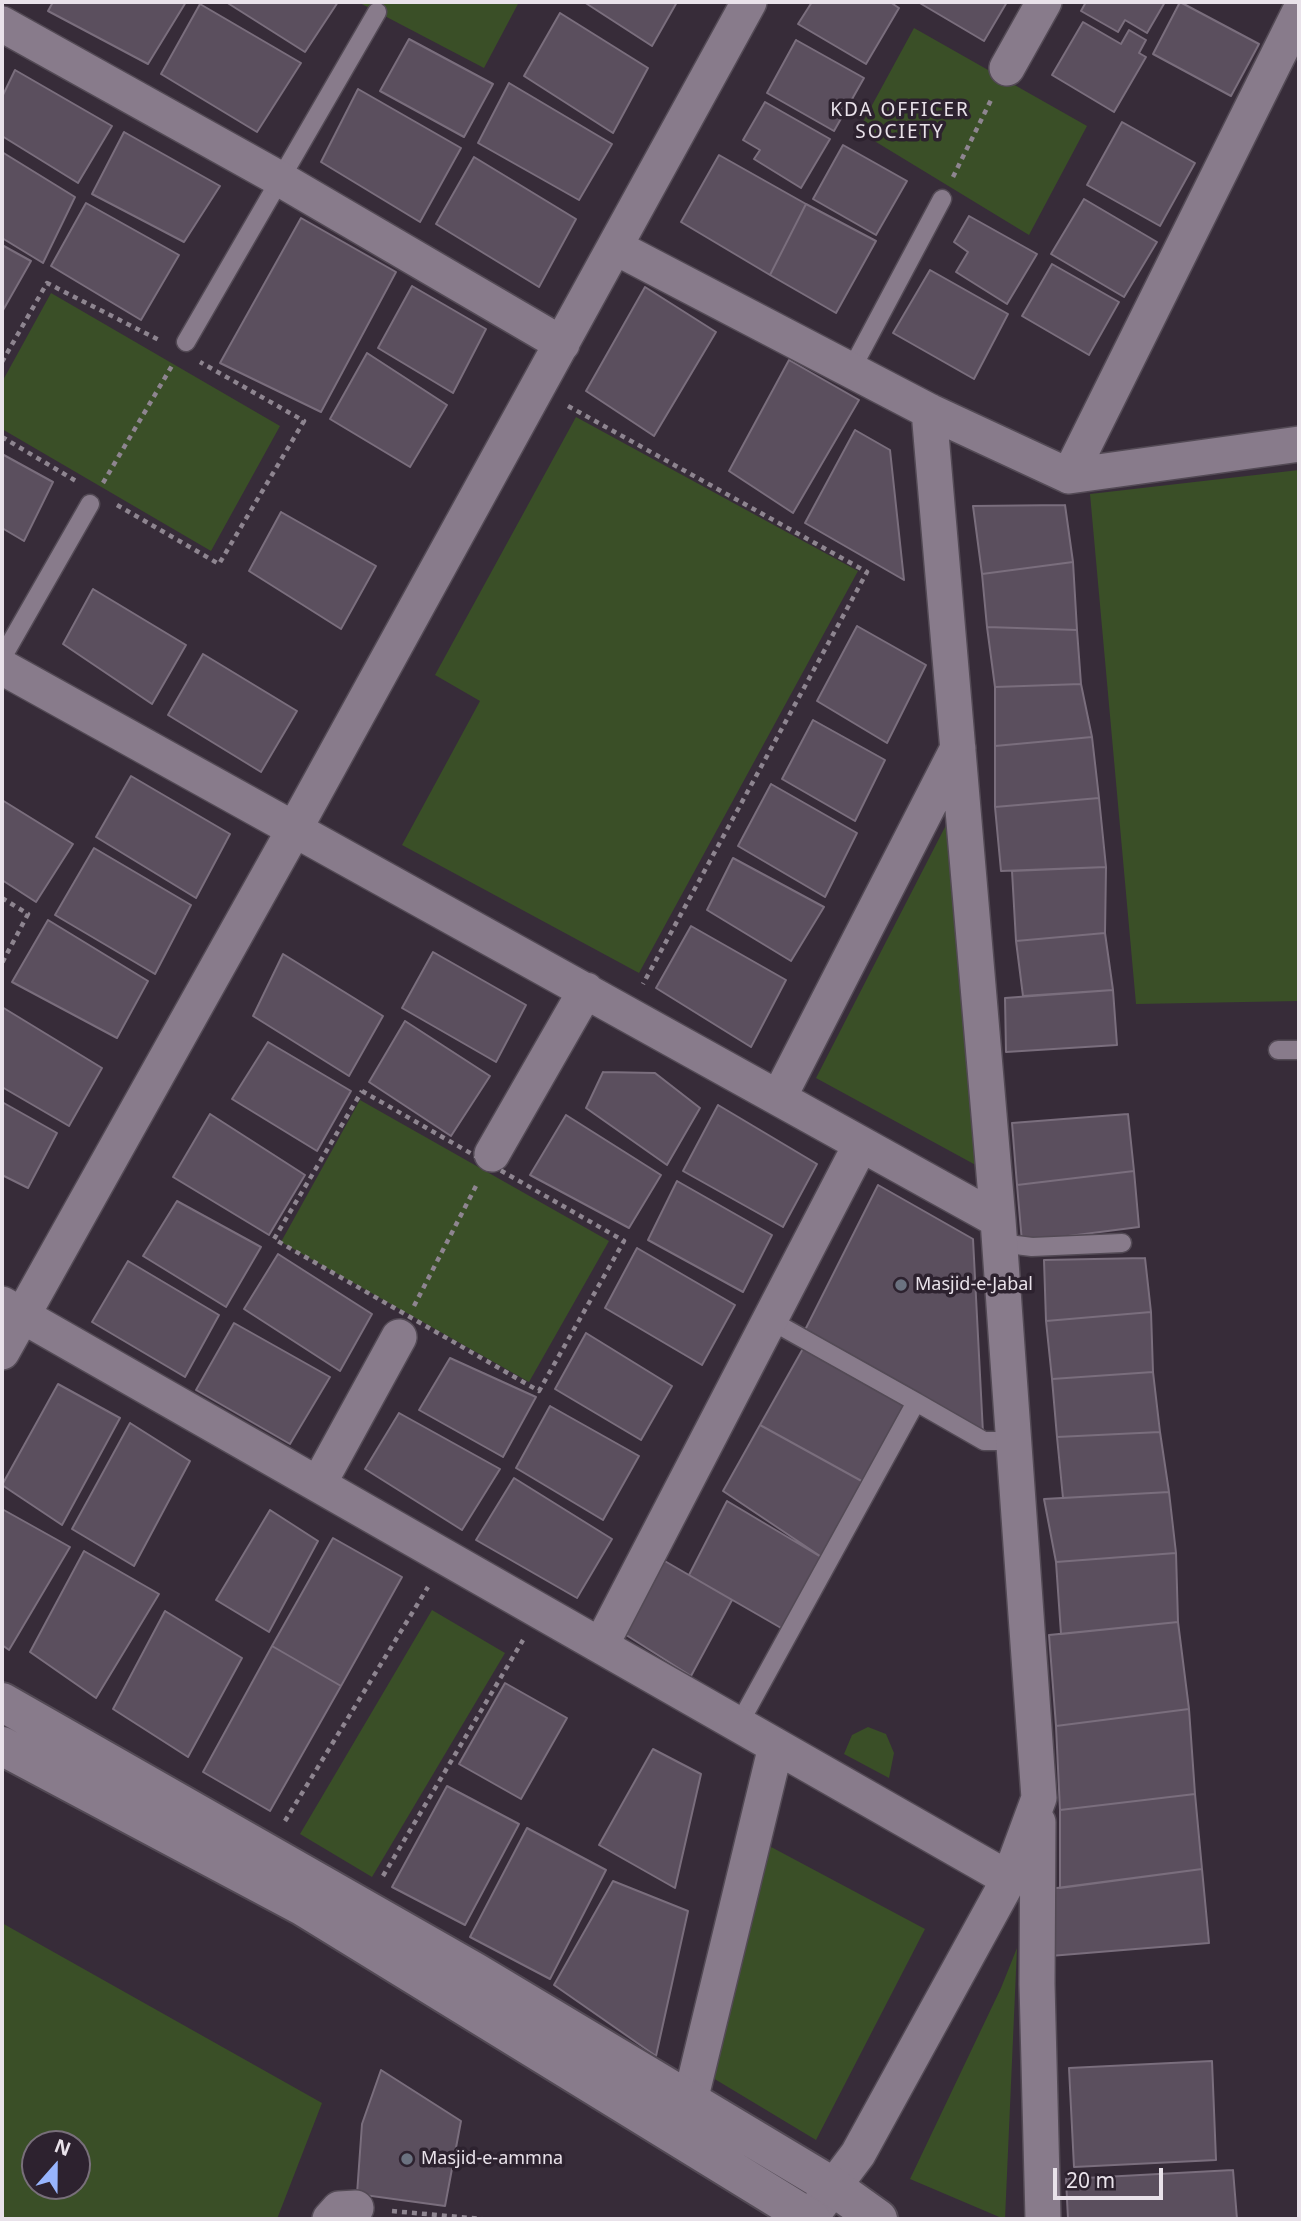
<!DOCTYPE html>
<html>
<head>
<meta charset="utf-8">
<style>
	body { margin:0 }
	#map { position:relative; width:1301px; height:2221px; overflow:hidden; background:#372c39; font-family:"Noto Sans",sans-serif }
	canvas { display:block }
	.frame { position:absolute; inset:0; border:4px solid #e9e2ea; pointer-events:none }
	.north { position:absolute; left:21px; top:2130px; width:70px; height:70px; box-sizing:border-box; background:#2d222f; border:2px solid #786f7a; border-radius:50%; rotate:21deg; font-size:19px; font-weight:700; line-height:28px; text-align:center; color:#e9e2ea }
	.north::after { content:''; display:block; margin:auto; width:24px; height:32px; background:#98b5fd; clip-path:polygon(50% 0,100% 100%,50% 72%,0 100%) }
	.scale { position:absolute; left:1053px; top:2168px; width:110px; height:32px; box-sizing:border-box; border:4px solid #e9e2ea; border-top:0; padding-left:9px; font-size:21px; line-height:24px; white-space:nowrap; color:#e9e2ea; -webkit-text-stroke:5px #2d222f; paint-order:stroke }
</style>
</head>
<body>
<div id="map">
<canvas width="1301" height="2221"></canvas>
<div class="frame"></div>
<div class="north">N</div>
<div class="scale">20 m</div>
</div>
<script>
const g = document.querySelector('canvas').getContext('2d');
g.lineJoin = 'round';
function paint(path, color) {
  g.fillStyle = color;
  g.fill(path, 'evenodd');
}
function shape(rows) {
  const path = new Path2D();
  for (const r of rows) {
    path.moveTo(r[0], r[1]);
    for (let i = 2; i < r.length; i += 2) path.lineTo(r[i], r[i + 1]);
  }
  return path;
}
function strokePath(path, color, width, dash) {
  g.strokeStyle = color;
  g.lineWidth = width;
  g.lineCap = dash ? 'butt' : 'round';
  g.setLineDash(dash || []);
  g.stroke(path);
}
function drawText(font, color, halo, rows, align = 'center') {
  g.font = font + ' "Noto Sans",sans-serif';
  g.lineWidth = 7;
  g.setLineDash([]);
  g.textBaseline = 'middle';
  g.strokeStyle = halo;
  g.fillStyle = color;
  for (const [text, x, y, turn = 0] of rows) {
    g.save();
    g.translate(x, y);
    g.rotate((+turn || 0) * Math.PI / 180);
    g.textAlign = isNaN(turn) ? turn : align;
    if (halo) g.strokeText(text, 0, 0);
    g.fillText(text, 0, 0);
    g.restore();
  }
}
const green = shape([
	[358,2,519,2,484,68],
	[914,28,1087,126,1029,235,858,131],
	[51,293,280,426,211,551,2,429,2,382],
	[576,417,858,571,639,973,402,845,480,701,435,675],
	[1299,470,1299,1001,1136,1004,1090,494],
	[962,794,994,1175,816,1078],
	[360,1100,609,1241,529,1382,281,1242],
	[432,1610,505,1653,372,1877,300,1834],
	[868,1727,886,1734,894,1753,889,1778,844,1754,852,1735],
	[758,1840,925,1929,816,2140,703,2072],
	[2,1923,322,2103,277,2219,2,2219],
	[35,2144,77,2144,77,2186,35,2186],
	[1017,1948,1005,2219,1004,2219,910,2179,1001,1988]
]);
const building = shape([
	[53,2,186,2,148,64,48,11,53,2],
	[226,2,338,2,305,52,226,2],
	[584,2,677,2,652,46,584,2],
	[812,2,890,2,899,8,866,64,798,24,812,2],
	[918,2,1007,2,984,41,918,2],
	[1086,2,1165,2,1147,33,1125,20,1118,32,1081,11,1086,2],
	[1180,2,1259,44,1231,96,1153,54,1180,2],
	[200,4,301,63,257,132,161,74,200,4],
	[560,13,648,68,613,133,524,76,560,13],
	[1083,22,1121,44,1129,30,1146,40,1139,53,1146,57,1114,112,1052,75,1083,22],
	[409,39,493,84,464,137,380,91,409,39],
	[796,40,864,78,834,131,767,93,796,40],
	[15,70,112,126,78,183,2,136,2,97,15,70],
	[509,83,612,144,579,200,478,143,509,83],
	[358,89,461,148,420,222,321,162,358,89],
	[765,102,830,139,801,188,754,159,760,150,743,140,765,102],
	[1122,122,1195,163,1160,226,1087,185,1122,122],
	[124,132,220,186,184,242,92,194,124,132],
	[843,145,907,181,876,235,813,199,843,145],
	[2,152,75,197,43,263,2,238,2,152],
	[719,155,806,204,770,275,681,222,719,155],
	[474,157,576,219,539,287,436,224,474,157],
	[1084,199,1157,242,1124,297,1051,254,1084,199],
	[86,203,179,255,141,320,51,266,86,203],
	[806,204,876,241,836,313,770,275,806,204],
	[969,216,1037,254,1007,304,956,272,968,252,954,242,969,216],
	[301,218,396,272,321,412,220,363,301,218],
	[2,245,31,261,2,312,2,245],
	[1052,264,1119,302,1089,355,1022,316,1052,264],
	[930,270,1008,314,974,379,893,333,930,270],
	[412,286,486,329,453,393,378,348,412,286],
	[645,287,716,332,654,436,586,391,645,287],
	[367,353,447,405,410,467,330,419,367,353],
	[789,360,859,400,793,513,729,471,789,360],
	[855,430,890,450,904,580,805,523,855,430],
	[2,454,53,482,24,541,2,528,2,454],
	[1065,505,1073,562,982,574,973,506,1065,505],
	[281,512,376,566,341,629,249,571,281,512],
	[1073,562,1077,630,987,627,982,574,1073,562],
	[93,589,186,645,152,704,63,644,93,589],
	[857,626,926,665,887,743,817,701,857,626],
	[987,627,1077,630,1081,684,995,687,987,627],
	[203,654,297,711,261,772,168,715,203,654],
	[1081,684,1092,737,995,746,995,687,1081,684],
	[813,720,885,760,855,821,782,779,813,720],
	[1092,737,1099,798,995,807,995,746,1092,737],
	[131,776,230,834,196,898,96,837,131,776],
	[771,784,857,833,825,897,738,846,771,784],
	[1099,798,1106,867,1001,871,995,807,1099,798],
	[2,800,73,844,36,902,2,880,2,800],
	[94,848,191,905,155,974,55,915,94,848],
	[733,858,824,907,791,961,707,910,733,858],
	[1106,867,1105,933,1016,941,1012,871,1106,867],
	[48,920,148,981,117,1038,12,982,48,920],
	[691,926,786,980,751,1047,656,988,691,926],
	[1105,933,1113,990,1023,996,1016,941,1105,933],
	[433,952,526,1005,496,1062,402,1008,433,952],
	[283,954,383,1016,349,1076,253,1016,283,954],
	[1113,990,1117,1045,1006,1052,1005,998,1113,990],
	[2,1007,102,1068,69,1126,2,1087,2,1007],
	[405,1021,490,1076,451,1136,369,1082,405,1021],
	[268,1042,351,1091,317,1151,232,1099,268,1042],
	[603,1072,655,1073,700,1108,667,1165,586,1108,603,1072],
	[2,1102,57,1133,28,1188,2,1175,2,1102],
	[718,1105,817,1164,783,1227,683,1171,718,1105],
	[210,1114,305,1175,269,1235,173,1177,210,1114],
	[1128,1114,1134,1171,1017,1185,1012,1123,1128,1114],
	[566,1115,661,1175,629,1228,530,1175,566,1115],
	[1134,1171,1139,1227,1022,1242,1017,1185,1134,1171],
	[677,1181,772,1235,743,1292,648,1240,677,1181],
	[878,1185,973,1239,983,1433,804,1332,878,1185],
	[177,1201,261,1247,226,1307,143,1256,177,1201],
	[637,1248,735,1305,702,1365,605,1308,637,1248],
	[278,1254,372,1314,340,1371,244,1309,278,1254],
	[1145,1258,1151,1312,1046,1321,1044,1260,1145,1258],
	[128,1261,219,1315,185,1377,92,1322,128,1261],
	[1151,1312,1153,1372,1052,1379,1046,1321,1151,1312],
	[234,1323,330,1377,290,1444,196,1390,234,1323],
	[586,1333,672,1386,641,1440,555,1389,586,1333],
	[805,1345,909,1403,867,1484,760,1425,805,1345],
	[450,1358,536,1397,503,1457,419,1410,450,1358],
	[1153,1372,1160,1432,1057,1437,1052,1379,1153,1372],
	[58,1384,120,1418,62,1525,2,1485,58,1384],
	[550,1406,639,1456,603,1520,516,1468,550,1406],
	[399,1413,500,1469,462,1530,365,1469,399,1413],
	[130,1423,190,1461,134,1566,72,1529,130,1423],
	[760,1425,867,1484,826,1560,723,1491,760,1425],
	[1160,1432,1169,1492,1063,1498,1057,1437,1160,1432],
	[514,1478,612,1539,577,1598,476,1540,514,1478],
	[1169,1492,1176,1553,1056,1562,1044,1499,1169,1492],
	[727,1501,826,1560,788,1632,689,1575,727,1501],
	[2,1509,70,1547,9,1650,2,1645,2,1509],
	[270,1510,318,1541,269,1632,216,1600,270,1510],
	[333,1538,402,1577,341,1686,272,1646,333,1538],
	[84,1551,159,1594,96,1698,30,1652,84,1551],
	[1176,1553,1178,1622,1061,1634,1056,1562,1176,1553],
	[663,1560,732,1600,691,1676,623,1633,663,1560],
	[165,1611,242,1658,188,1757,113,1709,165,1611],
	[1178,1622,1189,1709,1056,1726,1049,1635,1178,1622],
	[272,1646,341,1686,270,1811,203,1772,272,1646],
	[505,1683,567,1718,521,1799,459,1764,505,1683],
	[1189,1709,1195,1794,1060,1810,1056,1726,1189,1709],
	[653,1749,701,1774,675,1888,599,1845,653,1749],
	[447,1786,519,1824,465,1925,392,1887,447,1786],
	[1195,1794,1202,1869,1060,1888,1060,1810,1195,1794],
	[527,1828,606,1870,550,1979,470,1937,527,1828],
	[1202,1869,1209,1943,1050,1956,1049,1889,1202,1869],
	[613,1881,688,1911,656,2056,554,1985,613,1881],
	[1212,2061,1216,2160,1074,2167,1069,2068,1212,2061],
	[381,2070,461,2121,445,2206,357,2194,362,2124,381,2070],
	[1233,2170,1237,2219,1068,2219,1066,2179,1233,2170]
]);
const path = shape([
	[953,177,991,100],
	[2,362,47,283,159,340],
	[568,406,867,572,643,984],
	[2,437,76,481],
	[103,483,173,364],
	[117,505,219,564,304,421,200,362],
	[2,898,28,914,2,963],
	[362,1091,624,1241,539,1391,274,1239,362,1091],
	[414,1306,476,1186],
	[285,1821,428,1587],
	[383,1876,523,1640],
	[392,2211,482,2219]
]);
const service = shape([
	[186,342,377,12],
	[851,370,942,199],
	[2,658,90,504],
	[1278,1050,1299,1050],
	[1000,1243,1032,1247,1122,1243],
	[916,1402,984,1441,1013,1441],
	[739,1724,916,1402,770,1320]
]);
const minor = shape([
	[2,24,280,179,562,344],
	[1007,68,1044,2],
	[615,247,929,411,1069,476,1299,444],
	[1069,476,1299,13],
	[2,667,998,1220],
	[779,1097,958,748],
	[492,1154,586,990],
	[2,1304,1009,1879],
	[2,1352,295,828,749,2],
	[319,1483,399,1337],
	[601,1645,860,1146],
	[1038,1822,1037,1984,1043,2219],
	[690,2101,776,1746],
	[816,2210,858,2154,1009,1879,1039,1798,998,1220,929,411],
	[330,2219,339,2209,356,2208]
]);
const tertiary = shape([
	[2,1702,475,1972,832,2186,878,2219],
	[2,1746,304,1907,811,2219]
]);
const markers = [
	[901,1285,7,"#6b7280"],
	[407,2159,7,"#6b7280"]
];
const poiNames = [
	["Masjid-e-Jabal",915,1285],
	["Masjid-e-ammna",421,2159]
];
const neighbourhoodNames = [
	["KDA OFFICER",900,111],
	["SOCIETY",900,133]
];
paint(green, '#3a4f27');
paint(building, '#5b4f5e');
strokePath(building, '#7a6e7d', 2);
strokePath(service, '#534a55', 21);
strokePath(minor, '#534a55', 38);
strokePath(tertiary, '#534a55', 42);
strokePath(path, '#8e8590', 4.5, [5, 5]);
strokePath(service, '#887b8b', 18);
strokePath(minor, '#887b8b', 35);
strokePath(tertiary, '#887b8b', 38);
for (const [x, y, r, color] of markers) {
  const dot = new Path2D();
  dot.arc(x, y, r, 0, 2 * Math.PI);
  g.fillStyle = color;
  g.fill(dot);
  strokePath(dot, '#2d222f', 2.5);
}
drawText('18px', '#e9e2ea', '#2d222f', poiNames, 'left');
g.letterSpacing = '2px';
drawText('19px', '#e9e2ea', '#2d222f', neighbourhoodNames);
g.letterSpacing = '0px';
</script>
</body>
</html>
